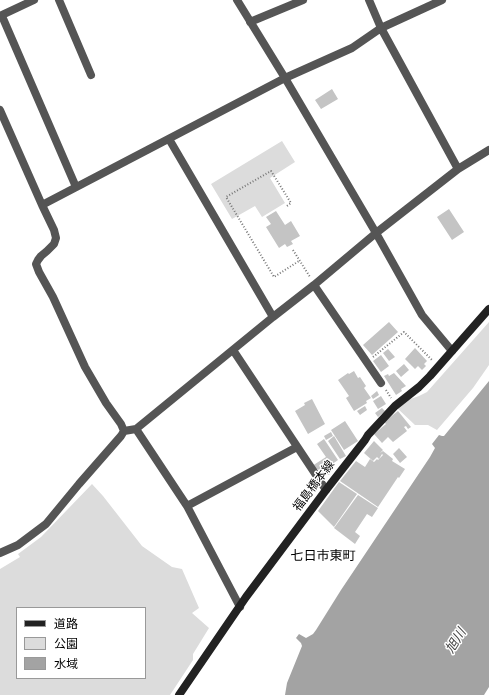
<!DOCTYPE html>
<html>
<head>
<meta charset="utf-8">
<style>
	body { margin:0 }
	#map { position:relative; width:489px; height:695px; overflow:hidden; background:#fff; font-family:"Noto Sans","Noto Sans JP",sans-serif }
	canvas { display:block }
	.legend { position:absolute; left:16px; top:607px; width:130px; height:72px; box-sizing:border-box; background:#fff; border:1px solid #999; margin:0; padding:5px 7px; list-style:none; font-size:12px; color:#000 }
	.legend li { display:flex; align-items:center; gap:8px; height:20px }
	.legend b { width:20px; border:1px solid #999 }
</style>
</head>
<body>
<div id="map">
<canvas width="489" height="695"></canvas>
<ul class="legend">
<li><b style="height:5px;background:#222"></b>道路</li>
<li><b style="height:11px;background:#dcdcdc"></b>公園</li>
<li><b style="height:11px;background:#a3a3a3"></b>水域</li>
</ul>
</div>
<script>
const g = document.querySelector('canvas').getContext('2d');
g.lineJoin = 'round';
function paint(path, color) {
  g.fillStyle = color;
  g.fill(path, 'evenodd');
}
function shape(rows) {
  const path = new Path2D();
  for (const r of rows) {
    path.moveTo(r[0], r[1]);
    for (let i = 2; i < r.length; i += 2) path.lineTo(r[i], r[i + 1]);
  }
  return path;
}
function strokePath(path, color, width, dash) {
  g.strokeStyle = color;
  g.lineWidth = width;
  g.lineCap = dash ? 'butt' : 'round';
  g.setLineDash(dash || []);
  g.stroke(path);
}
function drawText(font, color, halo, rows, align = 'center') {
  g.font = font + ' "Noto Sans","Noto Sans JP",sans-serif';
  g.lineWidth = 3;
  g.setLineDash([]);
  g.textBaseline = 'middle';
  g.strokeStyle = halo;
  g.fillStyle = color;
  for (const [text, x, y, turn = 0] of rows) {
    g.save();
    g.translate(x, y);
    g.rotate((+turn || 0) * Math.PI / 180);
    g.textAlign = isNaN(turn) ? turn : align;
    if (halo) g.strokeText(text, 0, 0);
    g.fillText(text, 0, 0);
    g.restore();
  }
}
const green = shape([
	[282,141,295,162,270,178,285,203,262,217,255,206,232,219,211,184],
	[489,322,489,365,473,388,437,430,428,425,415,425,397,408,405,401,419,396,427,392],
	[92,484,103,496,142,546,172,567,182,569,199,608,192,613,209,628,193,654,193,660,170,695,0,695,0,569,20,557,18,554,41,537],
	[17,608,145,608,145,678,17,678]
]);
const water = shape([
	[489,381,489,687,484,695,285,695,287,683,302,646,301,643,296,638,299,634,306,638,313,634,316,630,341,590,430,457,435,448,432,444,439,435,442,436,444,436]
]);
const building = shape([
	[332,89,338,99,321,109,315,100],
	[449,209,464,232,452,240,437,217],
	[276,211,285,225,291,221,300,236,291,241,293,244,287,247,285,244,279,248,266,227,271,224,266,217],
	[389,322,398,332,372,355,363,345],
	[415,348,427,361,424,364,426,366,422,370,418,366,415,369,405,359],
	[388,349,395,357,389,361,383,353],
	[381,355,389,366,381,372,373,361],
	[404,364,409,370,401,377,396,371],
	[354,371,358,378,360,377,366,386,364,388,371,398,366,401,367,403,354,411,346,398,349,396,338,380,348,373,349,374],
	[394,373,406,386,401,389,402,391,396,395,384,376,388,374,389,376],
	[377,391,379,395,373,399,371,396],
	[381,396,386,404,378,409,373,401],
	[312,399,325,424,308,434,295,411,305,405,304,403],
	[365,406,367,410,360,415,357,411],
	[382,408,385,411,378,417,375,413],
	[398,411,411,427,408,429,406,426,404,427,407,431,393,442,388,437,382,443,374,434,386,424,384,422],
	[345,421,358,441,344,450,331,430],
	[331,432,333,436,326,440,324,436],
	[334,436,346,456,340,459,328,441],
	[324,439,338,460,331,465,333,469,329,475,323,475,318,469,315,471,312,466,326,457,317,444],
	[374,441,383,450,380,453,383,451,393,459,392,461,405,469,399,478,398,477,378,507,340,481,356,461,365,467,370,459,374,462,377,459,378,460,383,455,382,454,379,459,377,457,373,461,364,453],
	[399,448,407,457,400,463,393,454],
	[339,482,357,494,334,527,318,511],
	[358,495,378,508,372,517,367,514,355,532,360,536,355,544,334,528]
]);
const path = shape([
	[287,206,291,203,271,171,226,197,274,277,299,261],
	[293,250,310,277],
	[373,357,404,332,432,360],
	[386,390,391,398]
]);
const minor = shape([
	[59,0,91,75],
	[237,0,285,78,376,233,422,315,452,351],
	[369,0,381,28,458,169],
	[0,16,34,0],
	[2,16,76,187],
	[250,22,303,0],
	[0,110,42,205,54,230,56,238,54,244,47,251,41,256,38,260,36,264,39,272,53,297,85,367,106,403,121,424,124,431,121,436,79,484,46,524,18,545,0,553],
	[169,139,273,317],
	[42,205,285,78,352,48,381,28,442,0],
	[314,285,381,383],
	[233,350,326,490],
	[136,429,187,506,240,607],
	[124,431,136,429,273,317,314,285,376,233,458,169,489,150],
	[187,506,297,447]
]);
const secondary = shape([
	[179,695,246,597,326,490,365,440,368,435,395,406,419,387,430,376,489,309]
]);
const streetNames = [
	["福島橋本線",314,486,-53]
];
const neighbourhoodNames = [
	["七日市東町",323,556]
];
const waterNames = [
	["旭川",456,641,-58]
];
paint(green, '#dcdcdc');
paint(water, '#a3a3a3');
paint(building, '#c4c4c4');
strokePath(path, '#777', 2, [1, 2]);
strokePath(minor, '#555', 8);
strokePath(secondary, '#222', 8);
drawText('12px', '#000', '#fff', streetNames);
drawText('13px', '#000', '#fff', neighbourhoodNames);
drawText('italic 13px', '#444', '#fff', waterNames);
</script>
</body>
</html>
